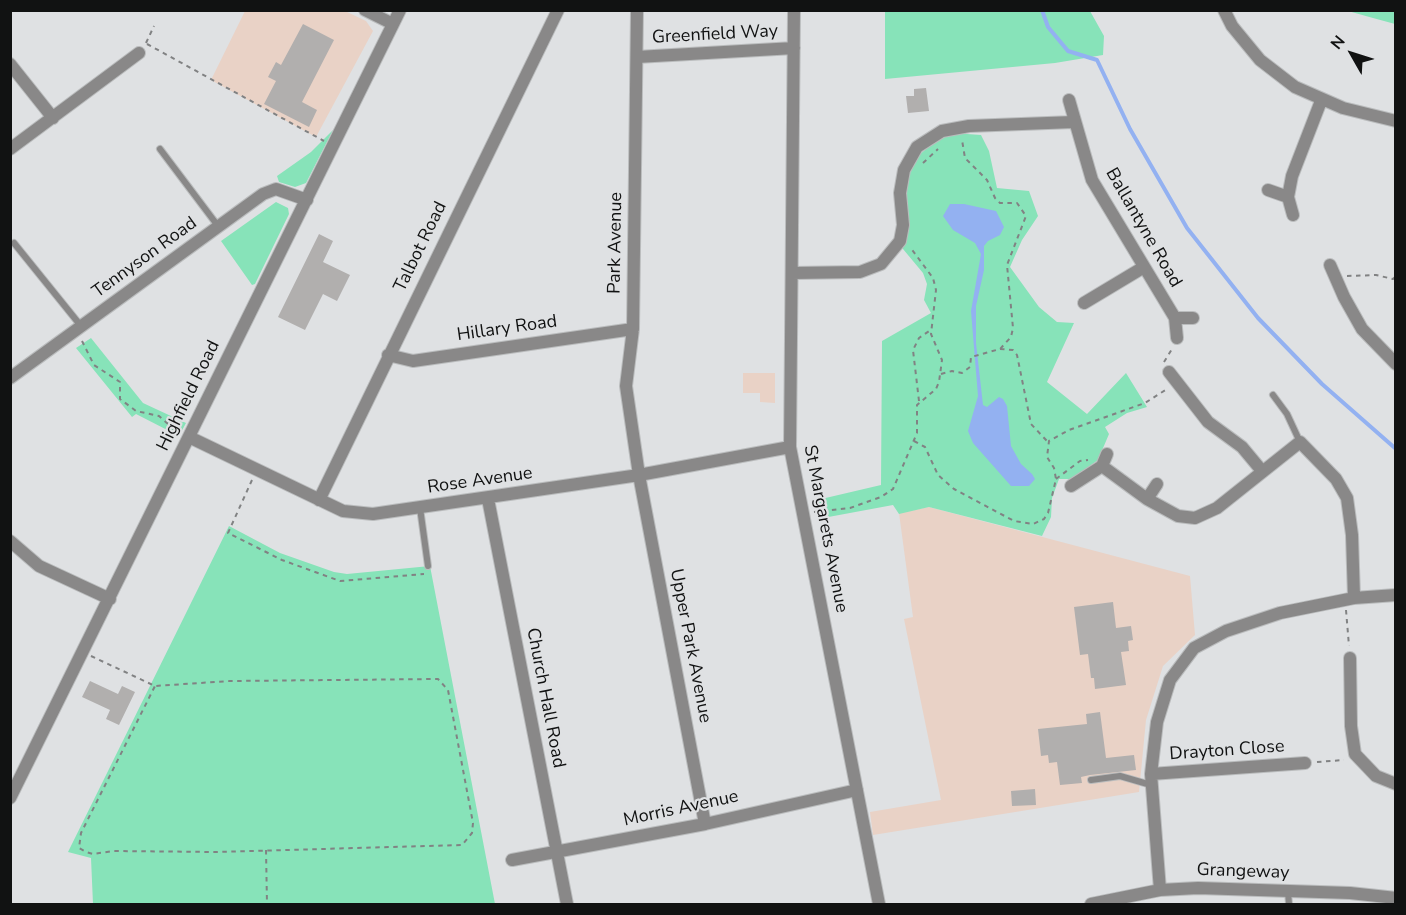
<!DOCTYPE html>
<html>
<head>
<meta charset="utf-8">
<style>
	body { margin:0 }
	#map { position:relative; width:1406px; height:915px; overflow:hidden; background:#dfe1e3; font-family:"Nunito Sans",sans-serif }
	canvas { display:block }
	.frame { position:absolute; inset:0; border:12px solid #111212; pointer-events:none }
	.north { position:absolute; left:1322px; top:24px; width:60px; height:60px; -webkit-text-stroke:4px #dfe1e3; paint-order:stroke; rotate:309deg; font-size:16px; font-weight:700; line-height:24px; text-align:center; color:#111212 }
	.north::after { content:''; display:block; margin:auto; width:21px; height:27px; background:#111212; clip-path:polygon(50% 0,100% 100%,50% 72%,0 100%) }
</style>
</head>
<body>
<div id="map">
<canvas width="1406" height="915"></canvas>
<div class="frame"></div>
<div class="north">N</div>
</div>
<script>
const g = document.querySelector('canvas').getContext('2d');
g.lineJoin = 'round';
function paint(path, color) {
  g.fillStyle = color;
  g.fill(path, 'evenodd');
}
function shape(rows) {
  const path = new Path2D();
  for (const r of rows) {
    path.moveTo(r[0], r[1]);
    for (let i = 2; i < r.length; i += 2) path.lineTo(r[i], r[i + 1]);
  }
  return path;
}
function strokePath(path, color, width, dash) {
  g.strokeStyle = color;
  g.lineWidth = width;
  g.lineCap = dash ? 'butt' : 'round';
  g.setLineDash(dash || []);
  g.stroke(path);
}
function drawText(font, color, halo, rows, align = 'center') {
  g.font = font + ' "Nunito Sans",sans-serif';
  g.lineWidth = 4.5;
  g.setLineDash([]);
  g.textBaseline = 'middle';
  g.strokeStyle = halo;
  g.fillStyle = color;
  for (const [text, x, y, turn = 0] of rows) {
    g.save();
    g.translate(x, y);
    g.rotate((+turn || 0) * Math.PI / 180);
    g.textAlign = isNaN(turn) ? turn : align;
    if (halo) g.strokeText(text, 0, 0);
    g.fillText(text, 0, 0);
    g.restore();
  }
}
const education = shape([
	[245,11,345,11,366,21,373,31,316,137,211,80],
	[743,373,775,373,775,403,760,402,760,393,743,393],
	[929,507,1190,576,1195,635,1163,666,1146,720,1139,792,873,835,870,812,941,800,904,619,913,617,899,513]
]);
const green = shape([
	[885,11,1090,11,1104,36,1103,55,1055,63,885,79],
	[1348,11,1395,11,1395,24,1373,18],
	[333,130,306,183,295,187,279,182,277,176,311,152],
	[953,133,981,135,989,151,997,188,1029,191,1038,216,1022,240,1010,267,1039,307,1057,322,1074,323,1047,382,1087,414,1126,373,1147,407,1127,413,1105,427,1109,434,1098,460,1072,479,1059,479,1052,498,1051,517,1042,536,929,507,899,514,893,505,823,518,817,500,881,485,882,341,931,313,924,300,927,284,923,273,903,249,903,186,908,171,919,155,939,138],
	[276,202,288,208,289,214,255,284,252,285,221,241],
	[91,338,143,403,186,423,179,436,136,414,132,417,76,348],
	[229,526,280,553,334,572,347,574,430,566,495,904,93,904,91,858,68,852]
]);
const water = shape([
	[950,204,964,204,996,211,1004,227,1000,235,988,241,984,246,984,270,976,306,976,343,983,405,987,407,999,397,1003,399,1007,406,1011,446,1021,464,1032,474,1035,479,1029,486,1011,486,973,443,968,431,978,396,971,311,981,254,975,243,953,230,943,216]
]);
const stream = shape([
	[1042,10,1048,27,1068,51,1097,60,1130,129,1187,228,1258,318,1322,384,1396,449]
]);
const building = shape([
	[303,24,334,40,302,102,317,110,309,127,264,104,276,81,268,77,276,62,281,65],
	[926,88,929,111,908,113,906,96,914,96,914,89],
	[319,234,333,241,323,262,350,275,337,301,323,294,305,330,278,317],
	[1113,602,1116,628,1131,626,1133,640,1128,641,1129,651,1121,652,1126,685,1095,689,1094,678,1091,678,1088,654,1080,655,1074,607],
	[90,681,118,694,122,686,135,692,119,725,106,719,110,710,82,697],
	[1100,712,1106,758,1134,755,1136,770,1090,775,1081,777,1082,783,1060,785,1057,762,1049,763,1048,755,1041,756,1038,729,1087,724,1086,714],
	[1035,789,1036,805,1012,806,1011,791]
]);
const path = shape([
	[146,43,154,26],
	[147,44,324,141],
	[923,163,938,149],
	[10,227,12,234],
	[1347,276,1376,275,1393,279,1396,276],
	[82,341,94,365,120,382,120,399,136,411,159,416,177,432],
	[1000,349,1013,350,1017,355,1031,424,1047,441],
	[1164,362,1172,349],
	[941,374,952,371,962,373,970,367,971,357,1000,349,1011,337,1013,328,1007,265,1026,216,1017,203,1000,203,995,198,987,180,965,158,962,140],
	[919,401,913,350,919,338,932,329],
	[914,441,925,447,938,475,954,489,1014,521,1033,524,1044,519,1048,513,1056,479,1054,468,1047,457,1049,441,1069,430,1145,403,1167,389],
	[1056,479,1080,461,1088,460],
	[252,480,228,533,282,560,340,581,424,574],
	[814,512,850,508,881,497,893,489,917,433,917,405,936,389,939,382,942,360,931,334,936,290,933,278,910,247],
	[1346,610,1349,646],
	[91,656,155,686,230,681,438,679,448,690,473,823,472,833,462,845,216,852,114,851,93,854,86,852,79,848,81,833,155,686],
	[1317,762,1344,760],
	[266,850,267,904]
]);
const lane = shape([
	[160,149,218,226],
	[14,243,81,326],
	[1273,395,1287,414,1300,442],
	[420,508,428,566],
	[1091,780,1120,776,1151,785],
	[1288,892,1289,904]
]);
const street = shape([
	[365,10,393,24],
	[637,10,633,329,626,386,639,475,705,824],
	[794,10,790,447,879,904],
	[1224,10,1232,26,1260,60,1295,87,1343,108,1396,121],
	[637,57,794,48],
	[10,64,53,118],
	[1069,100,1092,180,1175,318,1177,338],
	[10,149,139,53],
	[1268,190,1288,197],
	[1293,215,1288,197,1292,176,1321,101],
	[1330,265,1344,297,1362,329,1396,364],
	[792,273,860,272,881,264,900,241,903,225,900,193,904,170,917,147,942,131,969,126,1074,122],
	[1084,303,1144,267],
	[1175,318,1193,318],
	[388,355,413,361,633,329],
	[1169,372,1208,422,1242,447,1262,471],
	[10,378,263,194,276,189,307,200],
	[189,437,343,511,373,514,639,475,790,447],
	[1102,466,1147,499,1178,516,1195,518,1217,508,1300,442,1336,479,1347,498,1352,535,1354,598],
	[1071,486,1102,466,1107,454],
	[488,499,567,904],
	[1147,499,1157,484],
	[319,500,558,10],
	[10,541,39,566,110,599],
	[1350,658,1351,726,1355,754,1376,776,1396,784],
	[1151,774,1305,763],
	[10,798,400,10],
	[512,860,705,824,857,790],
	[1160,890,1151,774,1157,722,1170,680,1194,648,1226,631,1280,613,1354,598,1396,595],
	[1091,904,1160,890,1198,888,1350,893,1396,898]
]);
const streetNames = [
	["Greenfield Way",715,35,-3],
	["Ballantyne Road",1143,228,60],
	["Park Avenue",616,243,-89],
	["Talbot Road",421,247,-64],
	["Tennyson Road",145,258,-36],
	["Hillary Road",507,329,-8],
	["Highfield Road",189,396,-64],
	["Rose Avenue",480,481,-8],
	["St Margarets Avenue",825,529,79],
	["Upper Park Avenue",690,646,79],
	["Church Hall Road",545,698,79],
	["Drayton Close",1227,751,-4],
	["Morris Avenue",681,809,-12],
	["Grangeway",1243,872,2]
];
paint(education, '#e9d2c6');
paint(green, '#87e3b9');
paint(water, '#93b1f1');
strokePath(stream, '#93b1f1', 4);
paint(building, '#b1afae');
strokePath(lane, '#babcbd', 8);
strokePath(street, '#babcbd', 14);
strokePath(path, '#818283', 2, [4.5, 4.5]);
strokePath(lane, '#898888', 6);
strokePath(street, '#898888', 12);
drawText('18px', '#111212', '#dfe1e3', streetNames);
</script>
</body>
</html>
